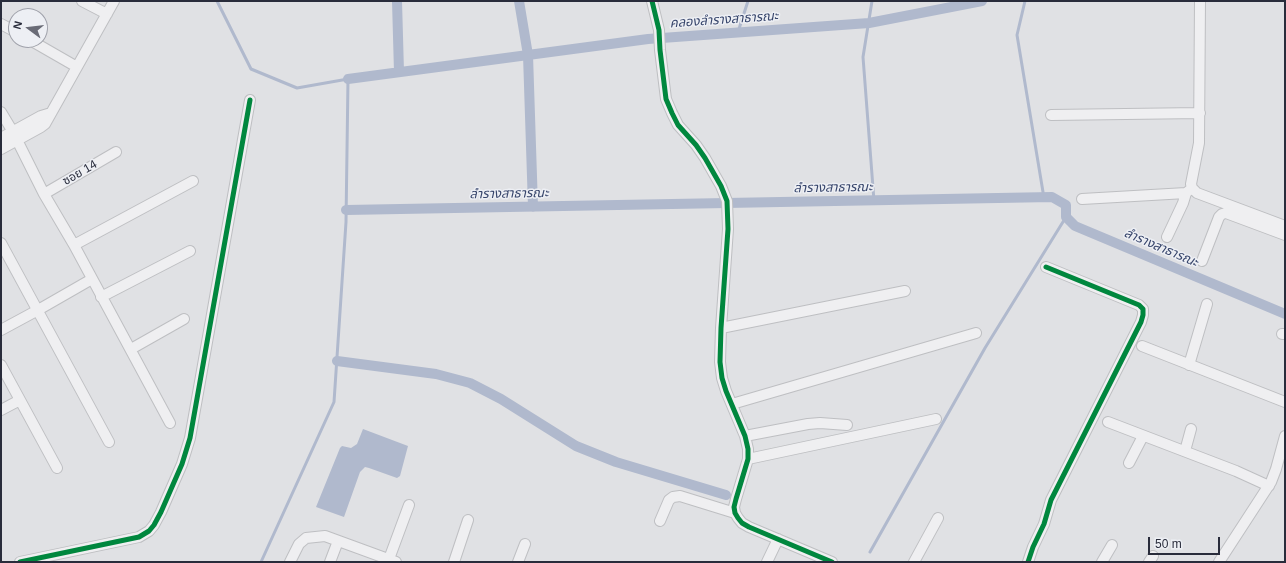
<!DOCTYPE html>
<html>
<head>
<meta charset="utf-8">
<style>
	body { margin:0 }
	#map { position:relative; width:1286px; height:563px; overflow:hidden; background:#e0e1e4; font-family:Arial,sans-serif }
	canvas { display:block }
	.frame { position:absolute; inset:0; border:2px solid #292c3b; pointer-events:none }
	.north { position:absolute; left:8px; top:8px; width:40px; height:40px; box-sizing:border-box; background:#edeff4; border:1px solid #9fa1aa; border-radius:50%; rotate:285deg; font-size:11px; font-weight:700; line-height:16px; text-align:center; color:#292c3b }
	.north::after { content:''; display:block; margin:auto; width:14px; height:18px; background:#696b76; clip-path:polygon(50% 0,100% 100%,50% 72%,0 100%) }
	.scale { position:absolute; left:1148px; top:537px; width:72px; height:18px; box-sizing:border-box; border:2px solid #292c3b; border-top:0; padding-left:5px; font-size:12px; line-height:14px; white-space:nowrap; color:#292c3b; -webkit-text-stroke:3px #edeff4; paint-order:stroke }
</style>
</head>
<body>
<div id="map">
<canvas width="1286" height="563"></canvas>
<div class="frame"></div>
<div class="north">N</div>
<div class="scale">50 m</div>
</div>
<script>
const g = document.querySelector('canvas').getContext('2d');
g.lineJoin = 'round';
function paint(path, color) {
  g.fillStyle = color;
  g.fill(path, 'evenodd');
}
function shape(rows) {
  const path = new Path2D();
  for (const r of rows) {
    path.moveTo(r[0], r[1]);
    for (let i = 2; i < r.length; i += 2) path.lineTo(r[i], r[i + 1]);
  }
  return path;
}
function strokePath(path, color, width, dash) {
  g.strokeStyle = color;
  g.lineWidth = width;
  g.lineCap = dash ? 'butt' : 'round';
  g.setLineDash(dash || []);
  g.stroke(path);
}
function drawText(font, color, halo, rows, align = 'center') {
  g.font = font + ' Arial,"Noto Sans Thai",sans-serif';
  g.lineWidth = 3;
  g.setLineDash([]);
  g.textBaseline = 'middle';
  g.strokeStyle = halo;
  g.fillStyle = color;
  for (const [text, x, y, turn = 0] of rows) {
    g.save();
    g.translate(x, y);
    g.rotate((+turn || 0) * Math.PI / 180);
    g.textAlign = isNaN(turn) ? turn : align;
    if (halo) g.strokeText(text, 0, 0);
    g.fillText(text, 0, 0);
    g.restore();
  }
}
const water = shape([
	[363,429,408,446,400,476,397,478,369,468,365,467,360,472,344,517,316,507,340,448,342,446,351,448,357,444]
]);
const stream = shape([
	[217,1,251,69,297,88,348,79,346,222,334,402,261,562],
	[872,1,863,57,874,201],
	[1025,1,1017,35,1044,198],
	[738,32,748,1],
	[870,552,985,348,1066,217]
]);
const canal = shape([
	[397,1,399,72],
	[519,1,528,55,533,207],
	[348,79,648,39,869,23,982,1],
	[346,210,1052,197,1066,205,1066,217,1075,226,1285,314],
	[337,361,436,374,470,383,501,399,576,446,616,462,726,495]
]);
const minor = shape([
	[82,1,107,14],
	[652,1,659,30,660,50,666,99,672,113,678,125,696,145,705,158,721,186,727,201,728,229,721,328,720,362,722,378,726,391,745,436,748,449,748,459,736,499,734,507,735,513,738,518,742,523,749,527,832,562],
	[1200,1,1199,143,1191,184,1192,188,1197,193,1285,226],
	[1,24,16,32],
	[30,40,77,67],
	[1,112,13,132,44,194,74,245,170,423],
	[1051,115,1200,113],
	[1,138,41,116,51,113],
	[1,149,41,127,45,124,114,1],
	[44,194,116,152],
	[1082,199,1186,193,1192,188],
	[1167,237,1183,203,1186,193],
	[1,243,109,442],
	[74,245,193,181],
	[1202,261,1219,217,1222,214,1226,213,1285,235],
	[101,297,190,251],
	[721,328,905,291],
	[1,330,38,310,92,279],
	[1282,334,1285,334],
	[1142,346,1285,402],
	[131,349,184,319],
	[1,365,57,468],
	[1189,365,1207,304],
	[732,404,976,333],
	[1,410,20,400],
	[1108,422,1236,471,1269,486],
	[745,436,808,424,820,423,847,425],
	[1185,451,1191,429],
	[748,459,936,419],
	[1129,463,1143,436],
	[660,521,669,500,673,497,680,496,735,513],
	[389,559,409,505],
	[20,562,139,537,149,531,154,525,161,512,182,464,190,438,250,100],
	[290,562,299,544,306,538,325,536,396,562],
	[330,562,338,541],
	[454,562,468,520],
	[518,562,525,544],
	[767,562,778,539],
	[914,562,938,518],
	[1028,562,1033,547,1044,524,1051,500,1141,322,1143,315,1143,309,1139,305,1046,267],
	[1102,562,1112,545],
	[1149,562,1153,556],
	[1219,562,1271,482,1276,469,1285,436]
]);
const cycleway = shape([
	[652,1,659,30,660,50,666,99,672,113,678,125,696,145,705,158,721,186,727,201,728,229,721,328,720,362,722,378,726,391,745,436,748,449,748,459,736,499,734,507,735,513,738,518,742,523,749,527,832,562],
	[20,562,139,537,149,531,154,525,161,512,182,464,190,438,250,100],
	[1028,562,1033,547,1044,524,1051,500,1141,322,1143,315,1143,309,1139,305,1046,267]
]);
const streetNames = [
	["ซอย 14",80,173,-30]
];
const waterNames = [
	["คลองลำรางสาธารณะ",724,20,-4],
	["ลำรางสาธารณะ",833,188,-1],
	["ลำรางสาธารณะ",509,194,-1],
	["ลำรางสาธารณะ",1161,248,23]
];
paint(water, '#b0b9cd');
strokePath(stream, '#b0b9cd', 3);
strokePath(canal, '#b0b9cd', 10);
strokePath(minor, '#bebfc2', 12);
strokePath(minor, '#efeff1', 10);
strokePath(cycleway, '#00873e', 5);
drawText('12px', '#292c3b', '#edeff4', streetNames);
drawText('italic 13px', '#37456b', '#edeff4', waterNames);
</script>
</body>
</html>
